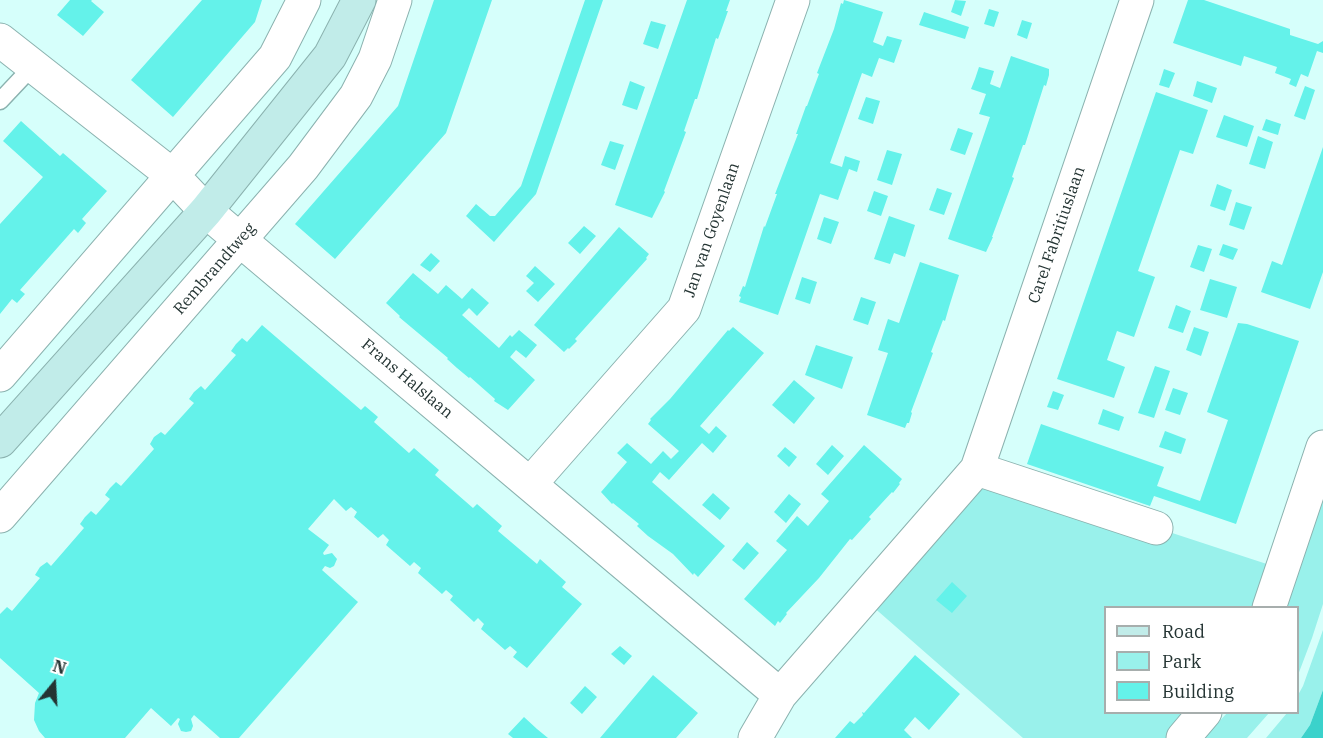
<!DOCTYPE html>
<html>
<head>
<meta charset="utf-8">
<style>
	body { margin:0 }
	#map { position:relative; width:1323px; height:738px; overflow:hidden; background:#d6fffb; font-family:"IBM Plex Serif",serif }
	canvas { display:block }
	.legend { position:absolute; left:1104px; top:606px; width:195px; height:108px; box-sizing:border-box; background:#fff; border:2px solid #a7aead; margin:0; padding:8px 10px; list-style:none; font-size:18px; color:#243433 }
	.legend li { display:flex; align-items:center; gap:12px; height:30px }
	.legend b { width:30px; border:2px solid #a7aead }
	.north { position:absolute; left:24px; top:654px; width:60px; height:60px; -webkit-text-stroke:4px #fff; paint-order:stroke; rotate:18deg; font-size:16px; font-weight:700; line-height:24px; text-align:center; color:#243433 }
	.north::after { content:''; display:block; margin:auto; width:21px; height:27px; background:#243433; clip-path:polygon(50% 0,100% 100%,50% 72%,0 100%) }
</style>
</head>
<body>
<div id="map">
<canvas width="1323" height="738"></canvas>
<ul class="legend">
<li><b style="height:8px;background:#c1ece9"></b>Road</li>
<li><b style="height:16px;background:#99f1eb"></b>Park</li>
<li><b style="height:16px;background:#64f2ea"></b>Building</li>
</ul>
<div class="north">N</div>
</div>
<script>
const g = document.querySelector('canvas').getContext('2d');
g.lineJoin = 'round';
function paint(path, color) {
  g.fillStyle = color;
  g.fill(path, 'evenodd');
}
function shape(rows) {
  const path = new Path2D();
  for (const r of rows) {
    path.moveTo(r[0], r[1]);
    for (let i = 2; i < r.length; i += 2) path.lineTo(r[i], r[i + 1]);
  }
  return path;
}
function strokePath(path, color, width, dash) {
  g.strokeStyle = color;
  g.lineWidth = width;
  g.lineCap = dash ? 'butt' : 'round';
  g.setLineDash(dash || []);
  g.stroke(path);
}
function drawText(font, color, halo, rows, align = 'center') {
  g.font = font + ' "IBM Plex Serif",serif';
  g.lineWidth = 4.5;
  g.setLineDash([]);
  g.textBaseline = 'middle';
  g.strokeStyle = halo;
  g.fillStyle = color;
  for (const [text, x, y, turn = 0] of rows) {
    g.save();
    g.translate(x, y);
    g.rotate((+turn || 0) * Math.PI / 180);
    g.textAlign = isNaN(turn) ? turn : align;
    if (halo) g.strokeText(text, 0, 0);
    g.fillText(text, 0, 0);
    g.restore();
  }
}
const green = shape([
	[977,469,1282,569,1269,607,1106,608,1106,712,1205,713,1183,738,1023,738,863,598],
	[1323,489,1323,604,1312,638,1298,675,1298,608,1282,608],
	[1323,630,1323,690,1310,725,1301,738,1266,738,1287,713,1298,712,1298,695,1303,686],
	[1227,713,1269,713,1247,738,1204,738]
]);
const water = shape([
	[1323,690,1323,738,1301,738,1310,725]
]);
const building = shape([
	[70,0,92,0,91,1,104,12,83,36,57,15],
	[202,0,262,0,255,22,173,117,131,80],
	[434,0,492,0,446,133,335,259,295,224,398,106],
	[585,0,603,0,536,194,494,242,466,216,476,204,490,216,495,216,521,186],
	[687,0,730,0,726,11,728,11,718,39,716,38,697,99,695,99,684,131,686,132,664,191,665,192,652,218,615,205],
	[844,0,883,12,873,42,883,46,887,36,902,40,894,63,879,58,872,77,862,73,830,163,842,167,845,156,860,161,857,172,849,169,838,200,820,194,778,315,739,302,741,297,739,296,743,286,745,287,764,226,765,227,777,194,775,194,798,134,796,134,806,106,807,106,819,74,817,73,834,29,841,3,843,4],
	[955,0,966,1,961,16,951,12],
	[1188,0,1204,0,1290,29,1290,35,1318,44,1323,41,1323,53,1317,51,1308,77,1301,74,1296,87,1289,84,1291,79,1275,73,1277,67,1244,56,1241,66,1173,43],
	[989,9,999,12,994,27,984,24],
	[924,12,969,27,965,39,919,25],
	[1022,20,1032,23,1027,39,1017,35],
	[651,21,666,25,658,49,643,44],
	[1011,56,1049,69,1049,75,1046,86,1044,85,1025,145,1023,145,1012,177,1014,178,992,237,993,237,986,252,948,239,990,117,979,114,986,94,971,89,975,79,979,67,994,71,990,84,1000,88],
	[1164,69,1175,73,1169,88,1159,85],
	[630,81,645,87,637,110,622,105],
	[1197,81,1217,88,1212,103,1193,96],
	[1305,86,1315,90,1305,120,1294,116],
	[1156,92,1208,110,1193,154,1180,150,1138,271,1155,277,1134,337,1117,331,1107,360,1125,367,1114,398,1057,379],
	[866,97,880,101,873,124,858,119],
	[1224,115,1254,126,1247,147,1216,137],
	[1266,119,1281,124,1278,135,1262,130],
	[21,121,60,156,63,153,107,191,82,219,86,223,78,233,74,229,20,290,25,294,17,303,12,299,0,314,0,224,43,177,3,141],
	[958,128,973,133,965,155,950,150],
	[1258,136,1273,142,1265,169,1249,164],
	[610,141,624,145,615,170,601,165],
	[1323,147,1323,272,1310,309,1261,292,1272,261,1282,265],
	[887,150,902,154,892,185,877,180],
	[1217,184,1232,190,1225,211,1210,206],
	[937,188,952,193,944,215,929,210],
	[874,191,888,196,881,216,867,211],
	[1236,202,1252,207,1244,230,1229,225],
	[889,216,915,225,905,257,894,253,890,264,874,259],
	[824,217,839,222,831,244,817,239],
	[584,226,596,236,580,254,568,243],
	[619,227,649,254,646,258,647,259,575,339,577,341,569,349,568,348,564,352,534,325],
	[1223,244,1238,249,1233,260,1219,255],
	[1198,245,1212,249,1204,272,1190,267],
	[431,253,440,261,430,272,420,265],
	[920,262,959,275,949,307,945,321,943,320,931,352,933,353,911,412,912,413,909,423,907,423,905,428,867,415,888,353,878,350,888,319,899,323],
	[535,266,555,284,538,302,526,291,534,283,526,276],
	[413,273,438,294,446,285,462,299,472,288,480,295,489,303,477,316,469,308,462,315,499,348,510,335,512,337,519,330,537,345,526,358,516,350,510,357,535,380,508,410,494,401,495,399,470,377,469,378,457,368,447,359,448,358,399,317,400,316,386,303],
	[802,277,817,282,810,304,795,299],
	[1210,279,1237,287,1227,318,1200,310],
	[861,297,876,302,868,325,853,320],
	[1176,305,1191,311,1183,333,1168,328],
	[1238,323,1247,324,1299,341,1236,524,1154,496,1150,506,1027,464,1041,424,1164,467,1157,486,1200,501,1228,420,1207,412],
	[262,325,361,410,365,406,378,417,374,422,409,453,414,448,439,470,435,475,473,508,477,504,502,526,498,531,537,564,540,559,566,582,562,587,582,604,527,668,513,657,517,652,510,646,505,650,481,629,484,624,478,618,474,622,450,600,453,596,446,590,442,594,418,573,421,568,414,562,410,566,386,545,389,540,383,534,378,538,354,517,357,512,351,507,346,511,334,499,308,529,329,545,323,553,324,555,332,553,337,559,334,566,330,568,325,566,322,570,358,602,239,738,220,738,194,715,191,719,193,726,191,731,186,732,181,731,178,724,180,719,178,718,171,726,151,708,125,738,45,738,39,731,34,720,35,703,39,693,0,658,0,614,7,607,12,611,40,578,35,575,40,567,47,562,51,566,84,528,80,524,85,517,91,511,96,515,110,499,105,495,110,488,116,482,121,486,154,449,150,444,154,437,161,432,165,435,194,403,189,399,194,392,201,386,205,390,236,355,231,351,236,344,242,338,247,342],
	[733,327,764,353,700,426,709,434,716,426,727,436,713,453,702,443,669,480,660,472,652,482,725,546,698,577,694,573,693,575,673,554,648,536,637,526,639,524,613,503,612,504,601,492,627,462,617,453,627,443,651,464,663,451,671,459,679,451,648,424,651,420,650,419,670,399,728,330,729,331],
	[1194,327,1209,332,1201,356,1186,350],
	[816,345,853,357,842,389,805,375],
	[1155,366,1170,371,1154,418,1138,413],
	[794,380,815,398,794,424,772,405],
	[1173,388,1188,393,1180,415,1165,410],
	[1053,391,1064,395,1058,410,1047,407],
	[1103,409,1124,417,1119,431,1098,424],
	[1165,431,1186,439,1181,454,1159,447],
	[832,445,844,456,828,475,816,464],
	[864,445,902,479,899,483,900,484,893,493,892,492,869,517,871,519,852,540,850,539,819,578,786,613,787,614,780,623,778,621,775,626,744,599,787,550,776,541,797,516,808,526,829,501,821,494],
	[785,447,797,457,789,467,777,456],
	[713,493,730,508,720,520,702,505],
	[789,494,801,504,786,523,774,512],
	[747,542,759,553,744,570,732,560],
	[952,582,967,596,952,613,936,600],
	[620,646,632,656,624,665,611,654],
	[915,655,960,694,929,730,915,717,904,730,912,738,835,738,850,721,854,724,863,715,862,712,864,713],
	[653,675,698,713,676,738,600,738],
	[585,686,597,697,582,714,570,703],
	[524,717,537,729,548,738,513,738,508,734]
]);
const lane = shape([
	[0,101,33,66]
]);
const street = shape([
	[0,40,172,175,206,211,240,240,780,695],
	[0,375,275,57,304,0],
	[977,469,1156,528],
	[531,483,684,309,793,0],
	[0,516,303,167,356,96,375,59,395,0],
	[1269,608,1323,447],
	[755,738,780,695,977,469,1137,0],
	[1183,738,1205,712]
]);
const secondary = shape([
	[0,441,206,211,330,56,359,0]
]);
const streetNames = [
	["Jan van Goyenlaan",712,230,-71],
	["Carel Fabritiuslaan",1057,235,-71],
	["Rembrandtweg",215,269,-49],
	["Frans Halslaan",407,379,40]
];
paint(green, '#99f1eb');
paint(water, '#3bd2cb');
paint(building, '#64f2ea');
strokePath(lane, '#8bb2af', 19);
strokePath(street, '#8bb2af', 35);
strokePath(secondary, '#8bb2af', 35);
strokePath(lane, '#fff', 16);
strokePath(street, '#fff', 33);
strokePath(secondary, '#c1ece9', 33);
drawText('16px', '#243433', '#fff', streetNames);
</script>
</body>
</html>
